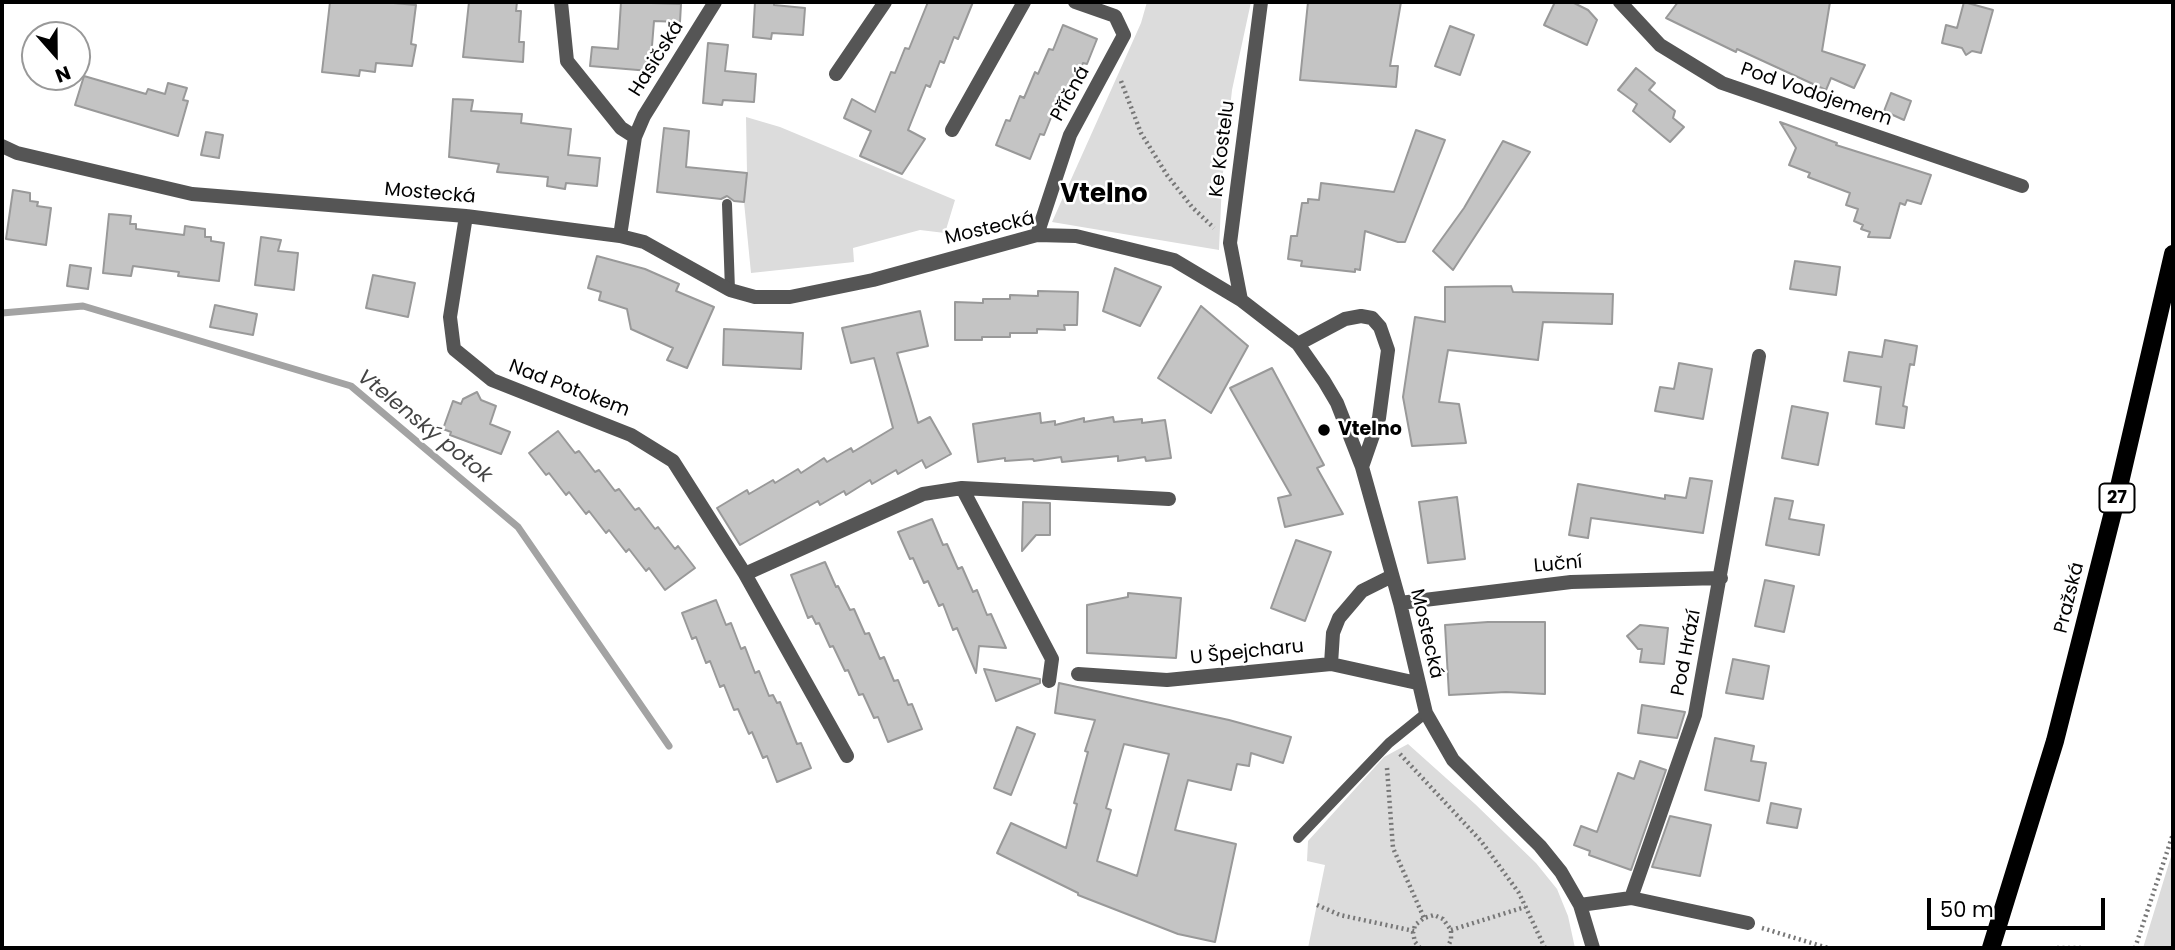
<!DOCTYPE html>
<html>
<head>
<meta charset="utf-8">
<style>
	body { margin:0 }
	#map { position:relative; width:2175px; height:950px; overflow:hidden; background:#fff; font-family:Poppins,sans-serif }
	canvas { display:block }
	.frame { position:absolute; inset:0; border:4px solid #000; pointer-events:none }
	.north { position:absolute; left:21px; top:21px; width:70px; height:70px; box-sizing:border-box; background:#fff; border:2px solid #999; border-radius:50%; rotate:159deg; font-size:19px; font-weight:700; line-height:28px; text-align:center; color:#000 }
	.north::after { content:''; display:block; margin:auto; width:24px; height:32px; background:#000; clip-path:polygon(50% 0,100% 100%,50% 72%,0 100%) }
	.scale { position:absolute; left:1927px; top:898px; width:178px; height:32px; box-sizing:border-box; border:4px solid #000; border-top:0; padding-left:9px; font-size:21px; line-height:24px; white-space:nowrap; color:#000; -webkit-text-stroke:5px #fff; paint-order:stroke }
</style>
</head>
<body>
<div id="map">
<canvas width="2175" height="950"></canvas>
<div class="frame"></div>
<div class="north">N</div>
<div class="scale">50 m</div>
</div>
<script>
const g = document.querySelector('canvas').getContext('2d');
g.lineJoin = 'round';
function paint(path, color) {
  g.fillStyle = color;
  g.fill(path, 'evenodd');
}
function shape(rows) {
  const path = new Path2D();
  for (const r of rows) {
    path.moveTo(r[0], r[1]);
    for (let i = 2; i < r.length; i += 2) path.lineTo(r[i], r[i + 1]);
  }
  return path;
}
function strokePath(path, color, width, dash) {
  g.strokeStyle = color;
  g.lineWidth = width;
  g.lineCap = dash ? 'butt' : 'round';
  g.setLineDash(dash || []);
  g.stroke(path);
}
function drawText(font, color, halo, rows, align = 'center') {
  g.font = font + ' Poppins,sans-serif';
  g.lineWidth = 5;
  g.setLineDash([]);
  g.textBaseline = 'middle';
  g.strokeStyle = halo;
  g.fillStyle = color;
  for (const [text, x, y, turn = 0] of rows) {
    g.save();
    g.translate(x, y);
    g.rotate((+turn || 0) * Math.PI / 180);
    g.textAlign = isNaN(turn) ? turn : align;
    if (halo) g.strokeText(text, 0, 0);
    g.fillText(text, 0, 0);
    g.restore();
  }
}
const green = shape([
	[1147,2,1251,2,1232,90,1222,182,1219,250,1052,222,1141,23],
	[746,117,780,127,955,200,945,233,920,230,853,248,854,262,751,273,744,202,747,173],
	[1408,744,1475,804,1536,863,1557,889,1568,916,1575,948,1308,948,1325,865,1307,861,1308,841,1384,757],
	[2173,850,2173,948,2143,948]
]);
const stream = shape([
	[2,313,83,306,351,386,518,527,669,746]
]);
const building = shape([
	[330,2,382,2,416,5,411,44,416,45,412,66,376,63,375,72,360,70,359,76,322,72,330,2],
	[469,2,517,2,516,11,521,11,519,42,524,42,523,62,463,57,469,2],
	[621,2,681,4,680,22,654,21,650,71,590,66,592,47,618,49,621,2],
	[755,2,774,2,774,5,805,8,803,35,772,33,771,39,753,37,755,2],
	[928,2,973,2,958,39,954,37,944,63,940,61,930,87,926,85,908,130,925,139,902,174,860,156,871,131,844,118,852,99,875,112,891,72,895,73,905,48,909,49,928,2],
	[1308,2,1401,2,1390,66,1398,66,1396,87,1300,80,1308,2],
	[1555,2,1572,2,1588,10,1597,20,1587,45,1544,25,1555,2],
	[1678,2,1830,2,1822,51,1865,65,1854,88,1831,78,1826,90,1737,49,1736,52,1666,18,1678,2],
	[1964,2,1993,10,1981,53,1972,51,1966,55,1962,48,1942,43,1946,25,1957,28,1964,2],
	[1063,25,1097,39,1087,64,1083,63,1073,88,1069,87,1058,112,1054,110,1044,135,1040,134,1030,159,996,145,1006,120,1010,121,1020,96,1024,98,1035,72,1038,74,1049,49,1053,50,1063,25],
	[1450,26,1474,35,1460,75,1435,66,1450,26],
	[708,43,728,45,725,71,756,74,754,102,723,100,722,105,703,103,708,43],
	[1636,68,1655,83,1649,90,1675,111,1673,118,1684,127,1670,142,1633,111,1637,104,1618,90,1636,68],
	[84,76,146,94,148,89,165,94,168,83,187,88,183,100,188,101,178,136,75,105,84,76],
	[1891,93,1911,101,1904,120,1884,111,1891,93],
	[453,99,473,100,471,111,522,114,521,123,571,129,568,155,600,158,597,186,566,183,565,189,547,186,548,177,497,172,499,164,449,157,453,99],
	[1780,122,1837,143,1836,145,1931,175,1921,204,1907,200,1905,205,1900,203,1890,238,1868,237,1870,232,1861,229,1863,225,1854,221,1858,209,1846,205,1850,193,1808,177,1810,173,1789,165,1796,148,1780,122],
	[664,128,689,131,686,167,747,173,744,202,734,201,727,196,721,199,657,192,664,128],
	[1416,130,1445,140,1405,242,1398,242,1365,231,1360,270,1355,269,1355,272,1301,266,1302,261,1288,259,1291,236,1297,236,1302,203,1308,203,1308,199,1319,200,1321,183,1394,192,1416,130],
	[206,132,223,135,219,158,201,155,206,132],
	[1503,141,1530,152,1453,270,1433,251,1464,208,1503,141],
	[13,190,30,193,30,201,38,202,37,206,51,208,46,245,6,239,13,190],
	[109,214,131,216,130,224,136,224,136,229,184,235,185,226,205,229,205,237,211,237,211,241,224,243,219,281,178,276,179,272,133,266,131,276,103,273,109,214],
	[261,237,281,240,278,251,298,253,294,290,255,285,261,237],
	[597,256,645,269,679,284,676,291,714,307,687,368,667,360,673,348,631,329,627,309,599,300,601,292,588,288,597,256],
	[1795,261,1840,267,1836,295,1790,289,1795,261],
	[70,265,91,268,88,289,67,286,70,265],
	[1115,268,1161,287,1140,326,1103,311,1115,268],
	[373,275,415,283,408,317,366,308,373,275],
	[1511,286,1513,292,1613,294,1612,324,1543,322,1538,360,1448,350,1439,402,1459,404,1466,443,1412,446,1403,397,1415,317,1445,322,1445,287,1511,286],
	[1038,291,1078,292,1077,325,1064,325,1065,330,1037,329,1037,333,1010,333,1010,337,982,337,982,340,955,340,955,302,983,303,983,299,1010,299,1010,295,1038,296,1038,291],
	[215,305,257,314,253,335,210,327,215,305],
	[1201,306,1248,346,1211,413,1158,378,1201,306],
	[920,311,928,346,897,353,918,423,930,417,951,454,926,468,922,460,898,474,896,470,872,484,870,480,846,495,844,491,820,505,818,501,740,545,717,508,747,490,749,494,773,480,775,483,798,469,801,473,824,458,827,462,851,448,853,452,893,428,874,358,851,363,842,328,920,311],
	[724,329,803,333,801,369,723,365,724,329],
	[1885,340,1917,346,1914,365,1910,364,1903,406,1907,407,1904,428,1876,424,1881,387,1844,381,1849,352,1882,357,1885,340],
	[1679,363,1712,369,1703,419,1655,411,1660,387,1674,389,1679,363],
	[1272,368,1324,465,1317,468,1343,514,1285,527,1278,498,1291,495,1230,388,1272,368],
	[477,392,481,400,496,406,490,424,510,432,501,454,450,435,451,432,443,429,453,401,461,404,463,399,477,392],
	[1792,406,1828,413,1818,465,1782,458,1792,406],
	[1040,413,1041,423,1055,421,1055,425,1084,418,1084,422,1113,417,1114,422,1142,419,1142,423,1165,420,1171,458,1146,461,1145,457,1118,461,1118,456,1062,462,1061,457,1034,461,1033,459,1005,461,1005,458,978,462,973,424,1040,413],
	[558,431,575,453,579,451,595,472,599,470,615,491,619,489,635,510,639,508,655,529,658,527,675,549,678,546,695,568,665,590,649,568,646,571,629,549,626,552,609,530,606,533,589,511,586,514,569,492,566,495,549,473,546,475,529,453,558,431],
	[1690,478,1712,481,1703,533,1591,518,1588,538,1569,535,1578,484,1665,499,1665,495,1686,498,1690,478],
	[1457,497,1465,559,1428,563,1419,502,1457,497],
	[1775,498,1793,501,1789,519,1824,525,1819,555,1766,545,1775,498],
	[1023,502,1050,503,1050,535,1036,535,1022,551,1023,502],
	[932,519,943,545,947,544,958,569,962,567,973,592,977,590,987,615,991,614,1006,648,979,646,976,673,957,628,953,630,943,604,939,606,928,581,924,583,913,558,910,559,898,532,932,519],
	[1296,540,1331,552,1305,621,1271,608,1296,540],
	[825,562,836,587,838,586,850,610,854,609,865,634,869,633,880,659,884,657,894,681,898,680,908,705,912,704,922,729,888,742,878,717,874,718,863,694,859,695,848,670,845,671,833,646,830,647,819,623,816,624,812,616,808,618,791,575,825,562],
	[1765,580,1794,586,1784,632,1755,626,1765,580],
	[1128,593,1181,598,1176,658,1087,653,1087,605,1128,597,1128,593],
	[716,600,726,625,731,623,741,649,745,647,755,673,759,671,769,696,773,695,777,703,780,702,797,744,801,743,811,768,777,782,767,756,763,758,752,732,749,734,738,709,734,710,724,685,720,687,710,661,706,663,696,637,692,639,682,613,716,600],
	[1488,622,1545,622,1545,694,1506,692,1449,695,1445,625,1488,622],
	[1640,625,1668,628,1664,664,1640,662,1642,649,1638,649,1627,636,1640,625],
	[1733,659,1769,666,1763,699,1726,693,1733,659],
	[984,669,1040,679,1040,683,996,701,984,669],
	[1059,683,1229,720,1291,737,1283,763,1251,753,1249,766,1237,764,1231,790,1188,780,1175,830,1236,844,1215,942,1178,934,1078,895,1078,893,997,853,1011,823,1066,848,1077,804,1074,803,1088,752,1085,751,1095,720,1055,713,1059,683],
	[1124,744,1169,754,1137,876,1097,861,1111,810,1106,808,1124,744],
	[1642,705,1685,712,1677,738,1638,733,1642,705],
	[1017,727,1035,734,1011,795,994,788,1017,727],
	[1715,738,1754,746,1751,761,1766,763,1759,801,1705,790,1715,738],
	[1640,761,1666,770,1631,870,1589,855,1590,851,1574,845,1581,826,1597,832,1618,773,1634,779,1640,761],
	[1771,803,1801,809,1797,828,1767,823,1771,803],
	[1670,816,1711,825,1700,876,1652,867,1670,816]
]);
const path = shape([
	[1121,81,1141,133,1167,175,1192,207,1214,228],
	[1400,754,1481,841,1519,893,1545,948],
	[1387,768,1393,848,1424,918],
	[1317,905,1340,915,1414,931],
	[1762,928,1828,948],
	[1451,930,1525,907],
	[1420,948,1415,942,1413,933,1415,925,1424,918,1434,915,1443,919,1451,930,1451,940,1447,948],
	[2057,948,2083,948],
	[2135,948,2173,834]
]);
const lane = shape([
	[727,204,730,290],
	[1298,838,1389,743,1426,713]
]);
const street = shape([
	[561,2,567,61,621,128,635,137],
	[1620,2,1660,45,1722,83,2022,186],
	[836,74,885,2],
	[952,130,1024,2],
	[2,146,17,153,192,194,466,216,620,236,644,242,730,290,755,297,790,297,873,280,1037,235,1076,236,1174,260,1241,300,1298,344,1324,381,1337,403,1362,467,1400,603,1426,713,1453,760,1540,846,1561,872,1580,905,1593,948],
	[466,216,450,317,454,349,492,380,631,435,673,461,745,574,847,756],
	[1037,235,1070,135,1124,35,1115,16,1075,2],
	[620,236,635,137,644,116,715,2],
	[1241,300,1230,243,1261,2],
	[1298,344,1345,319,1361,316,1372,318,1380,327,1388,350,1379,418,1362,467],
	[962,488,1052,659,1049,681],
	[745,574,923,494,962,488,1169,499],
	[1400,603,1571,582,1721,578],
	[1331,664,1333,633,1339,618,1362,591,1392,576],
	[1078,674,1167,680,1331,664,1417,683],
	[1631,898,1695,715,1759,356],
	[1580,905,1631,898,1748,923]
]);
const primary = shape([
	[1991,948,2055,741,2115,504,2173,254]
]);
const markers = [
	[1324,430,7,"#000"]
];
const shields = [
	[2117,498,35]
];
const shieldNames = [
	["27",2117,498]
];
const streetNames = [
	["Hasičská",657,59,-58],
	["Příčná",1071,94,-61],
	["Pod Vodojemem",1816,95,19],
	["Ke Kostelu",1223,149,-83],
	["Mostecká",430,194,5],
	["Mostecká",990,229,-13],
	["Nad Potokem",569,389,21],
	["Luční",1558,565,-5],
	["Pražská",2070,598,-76],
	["Mostecká",1426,634,77],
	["U Špejcharu",1247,653,-6],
	["Pod Hrází",1687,653,-79]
];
const poiNames = [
	["Vtelno",1338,430]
];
const waterNames = [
	["Vtelenský potok",424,427,39]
];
const districtNames = [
	["Vtelno",1104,195]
];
paint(green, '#dcdcdc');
strokePath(stream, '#a3a3a3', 7);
paint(building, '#c4c4c4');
strokePath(building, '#999', 2);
strokePath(path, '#777', 4.5, [2, 3.5]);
strokePath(lane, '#555', 10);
strokePath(street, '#555', 14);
strokePath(primary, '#000', 18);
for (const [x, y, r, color] of markers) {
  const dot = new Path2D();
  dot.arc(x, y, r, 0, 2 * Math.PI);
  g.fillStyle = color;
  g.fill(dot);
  strokePath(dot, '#fff', 2.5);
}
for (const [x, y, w] of shields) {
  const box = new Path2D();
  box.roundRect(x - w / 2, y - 14.5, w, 29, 5);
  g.fillStyle = '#fff';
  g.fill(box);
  strokePath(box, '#000', 2);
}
drawText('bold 18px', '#000', null, shieldNames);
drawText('19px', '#000', '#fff', streetNames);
drawText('bold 19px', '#000', '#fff', poiNames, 'left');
drawText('italic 21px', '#444', '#fff', waterNames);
drawText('bold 26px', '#000', '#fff', districtNames);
</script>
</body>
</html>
